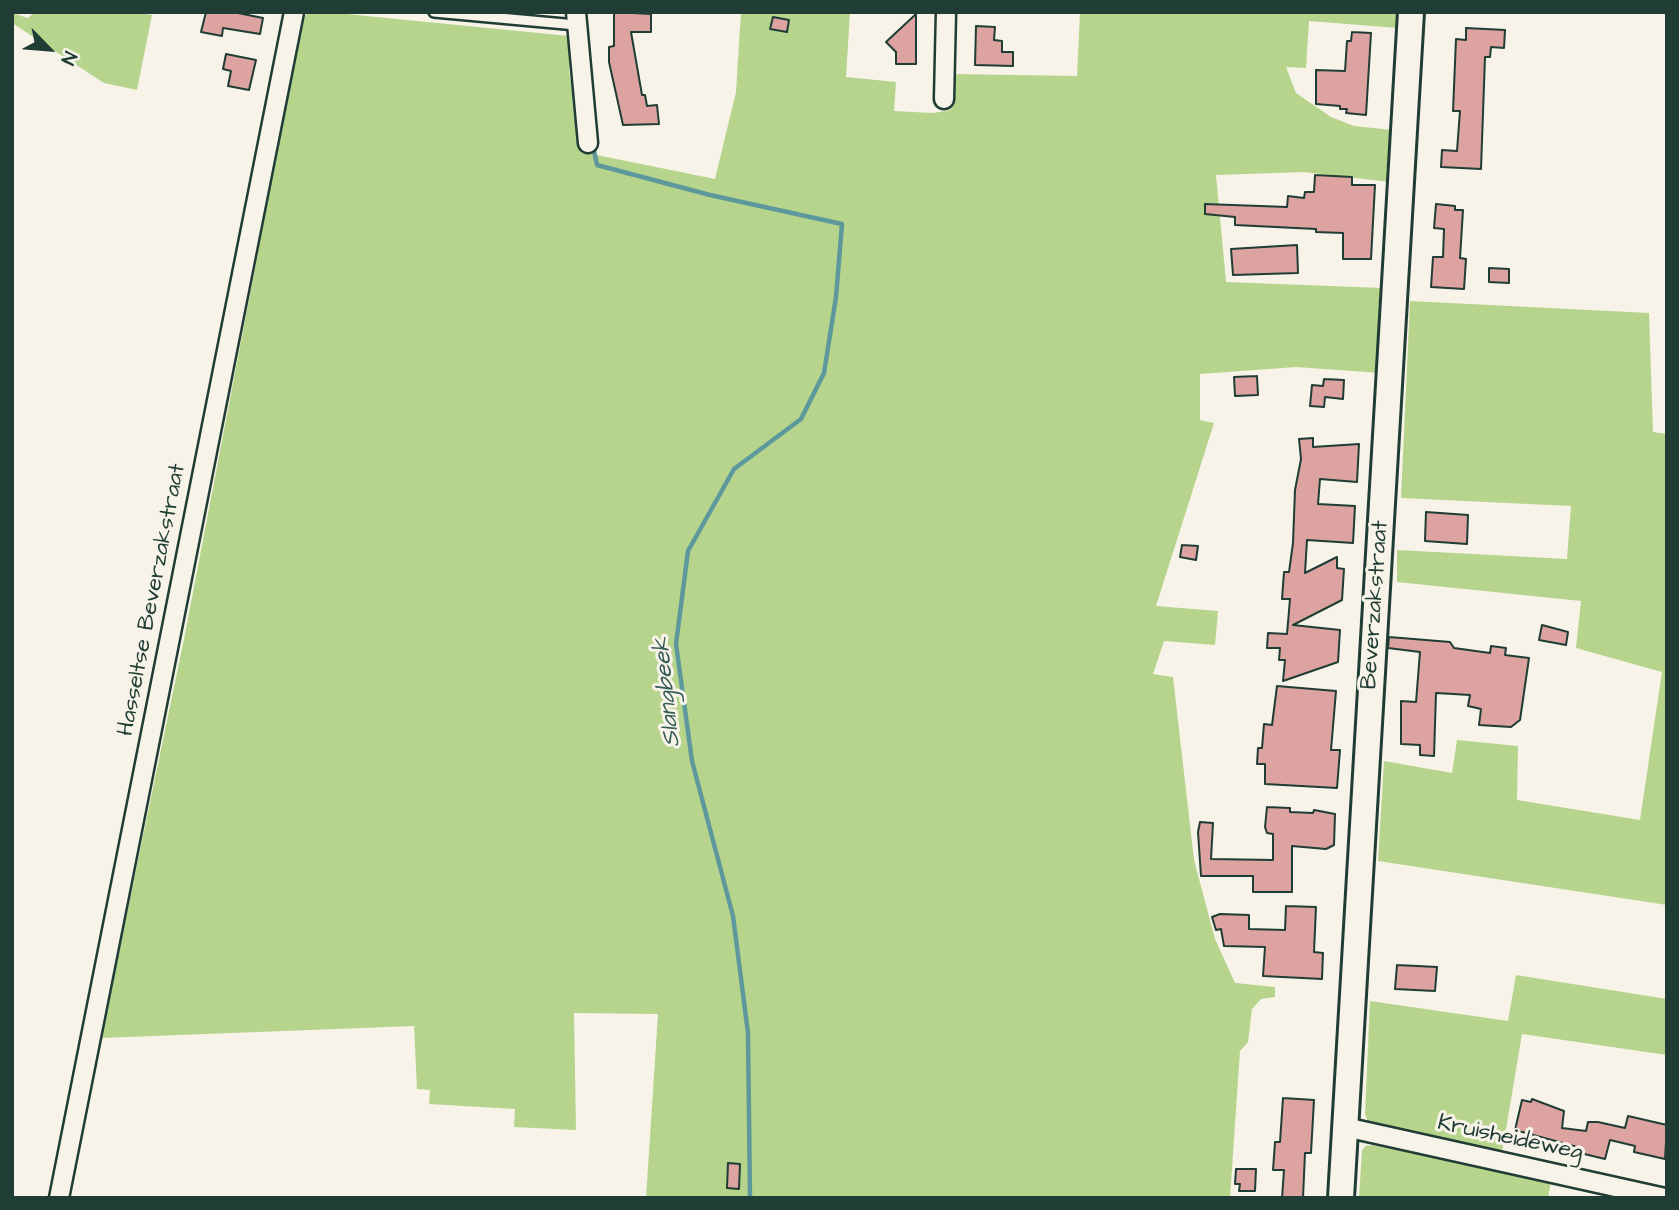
<!DOCTYPE html>
<html>
<head>
<meta charset="utf-8">
<style>
	body { margin:0 }
	#map { position:relative; width:1679px; height:1210px; overflow:hidden; background:#f7f3e8; font-family:"Architects Daughter",sans-serif }
	canvas { display:block }
	.frame { position:absolute; inset:0; border:14px solid #1f3d34; pointer-events:none }
	.north { position:absolute; left:14px; top:14px; width:70px; height:70px; -webkit-text-stroke:5px #f7f3e8; paint-order:stroke; rotate:115deg; font-size:19px; font-weight:700; line-height:28px; text-align:center; color:#1f3d34 }
	.north::after { content:''; display:block; margin:auto; width:24px; height:32px; background:#1f3d34; clip-path:polygon(50% 0,100% 100%,50% 72%,0 100%) }
</style>
</head>
<body>
<div id="map">
<canvas width="1679" height="1210"></canvas>
<div class="frame"></div>
<div class="north">N</div>
</div>
<script>
const g = document.querySelector('canvas').getContext('2d');
g.lineJoin = 'round';
function paint(path, color) {
  g.fillStyle = color;
  g.fill(path, 'evenodd');
}
function shape(rows) {
  const path = new Path2D();
  for (const r of rows) {
    path.moveTo(r[0], r[1]);
    for (let i = 2; i < r.length; i += 2) path.lineTo(r[i], r[i + 1]);
  }
  return path;
}
function strokePath(path, color, width, dash) {
  g.strokeStyle = color;
  g.lineWidth = width;
  g.lineCap = dash ? 'butt' : 'round';
  g.setLineDash(dash || []);
  g.stroke(path);
}
function drawText(font, color, halo, rows, align = 'center') {
  g.font = font + ' "Architects Daughter",sans-serif';
  g.lineWidth = 6;
  g.setLineDash([]);
  g.textBaseline = 'middle';
  g.strokeStyle = halo;
  g.fillStyle = color;
  for (const [text, x, y, turn = 0] of rows) {
    g.save();
    g.translate(x, y);
    g.rotate((+turn || 0) * Math.PI / 180);
    g.textAlign = isNaN(turn) ? turn : align;
    if (halo) g.strokeText(text, 0, 0);
    g.fillText(text, 0, 0);
    g.restore();
  }
}
const green = shape([
	[35,12,136,12,152,15,137,90,104,83,12,23,12,13,28,18],
	[326,12,569,36,569,71,582,152,715,179,736,92,741,12,850,12,846,77,896,82,894,111,933,113,951,110,954,74,1077,76,1080,12,1399,12,1398,28,1309,21,1306,68,1286,67,1296,93,1331,117,1354,126,1392,130,1390,182,1304,172,1216,175,1226,282,1383,288,1380,373,1296,367,1200,374,1200,420,1214,423,1156,606,1218,611,1215,645,1164,641,1153,674,1173,677,1194,860,1215,939,1235,983,1275,987,1275,997,1261,999,1252,1009,1248,1042,1240,1051,1230,1198,646,1198,658,1014,574,1013,576,1130,514,1127,515,1109,429,1104,430,1090,417,1089,414,1026,101,1038,184,639,302,23,307,13],
	[1410,301,1649,313,1653,432,1667,434,1667,905,1378,861,1384,761,1452,773,1457,740,1518,746,1517,800,1640,820,1662,672,1576,648,1581,601,1397,582,1397,550,1567,559,1571,506,1401,498],
	[1516,975,1667,999,1667,1055,1522,1034,1502,1153,1368,1122,1365,1114,1370,1001,1508,1021],
	[1372,1145,1551,1181,1548,1198,1359,1198,1362,1151,1365,1146]
]);
const stream = shape([
	[593,146,597,165,710,195,842,224,836,297,824,373,801,419,734,469,688,551,676,644,692,761,733,916,748,1033,750,1198]
]);
const building = shape([
	[206,12,233,12,263,18,260,34,223,28,222,36,201,32,206,12],
	[614,12,651,14,651,32,631,32,642,95,645,95,647,106,657,105,659,124,623,125,609,62,609,47,614,46,614,12],
	[916,14,916,64,896,64,896,52,886,42,916,14],
	[773,17,789,20,787,32,770,29,773,17],
	[976,26,995,27,994,40,1002,41,1002,52,1013,52,1013,66,975,65,976,26],
	[1466,28,1505,30,1504,48,1491,47,1490,57,1485,57,1481,169,1441,167,1442,150,1457,151,1460,111,1453,111,1456,39,1466,40,1466,28],
	[1352,32,1371,33,1366,115,1346,113,1347,109,1340,109,1340,106,1316,104,1316,70,1345,71,1347,41,1351,41,1352,32],
	[226,54,256,60,249,90,228,86,231,71,223,69,226,54],
	[1315,175,1352,177,1352,185,1375,185,1371,259,1343,259,1343,233,1316,232,1316,229,1235,225,1235,217,1205,214,1205,204,1287,207,1288,196,1304,198,1305,192,1314,192,1315,175],
	[1436,204,1455,206,1455,210,1463,210,1460,258,1466,259,1464,289,1431,287,1433,257,1443,257,1444,229,1434,228,1436,204],
	[1297,245,1298,273,1233,275,1231,249,1297,245],
	[1489,268,1509,269,1509,283,1489,282,1489,268],
	[1257,376,1258,395,1235,396,1234,377,1257,376],
	[1324,379,1344,380,1343,399,1325,397,1324,407,1310,406,1312,385,1323,386,1324,379],
	[1313,438,1313,447,1359,444,1357,482,1320,479,1318,504,1355,506,1353,543,1307,540,1305,573,1337,557,1337,568,1344,569,1342,600,1293,625,1340,630,1338,662,1283,681,1285,660,1279,660,1280,648,1267,648,1268,633,1287,634,1290,599,1282,599,1284,572,1289,572,1293,543,1295,490,1301,459,1299,439,1313,438],
	[1426,512,1468,515,1467,544,1425,541,1426,512],
	[1182,545,1198,546,1196,560,1180,557,1182,545],
	[1542,625,1568,632,1566,645,1539,640,1542,625],
	[1389,637,1450,642,1454,648,1490,653,1491,646,1506,648,1505,655,1529,658,1520,720,1511,727,1479,725,1481,709,1468,706,1470,695,1436,693,1434,756,1420,755,1420,745,1401,744,1401,701,1416,702,1420,652,1388,648,1389,637],
	[1277,686,1336,691,1331,750,1340,750,1337,788,1265,784,1265,764,1257,764,1258,748,1262,748,1264,724,1272,725,1277,686],
	[1267,807,1290,808,1290,812,1313,813,1314,810,1335,814,1334,845,1326,849,1292,846,1292,892,1253,892,1253,876,1201,876,1198,832,1200,822,1213,823,1211,859,1273,860,1273,834,1267,833,1265,827,1267,807],
	[1286,906,1316,907,1314,952,1323,953,1322,979,1263,976,1265,947,1224,946,1221,929,1216,930,1212,917,1220,914,1249,915,1249,929,1285,930,1286,906],
	[1397,965,1437,967,1435,991,1395,989,1397,965],
	[1283,1098,1314,1100,1311,1153,1305,1153,1303,1198,1282,1198,1284,1170,1273,1170,1275,1142,1280,1142,1283,1098],
	[1532,1099,1564,1111,1562,1128,1586,1131,1588,1122,1598,1122,1625,1128,1628,1116,1667,1125,1665,1159,1634,1152,1635,1146,1610,1140,1605,1159,1580,1153,1581,1148,1515,1130,1522,1100,1531,1102,1532,1099],
	[728,1163,740,1164,739,1189,727,1188,728,1163],
	[1236,1169,1256,1169,1255,1191,1239,1191,1240,1184,1235,1184,1236,1169]
]);
const lane = shape([
	[434,12,576,25]
]);
const street = shape([
	[576,12,588,143],
	[944,99,946,12],
	[1345,1127,1665,1198],
	[59,1198,294,12]
]);
const secondary = shape([
	[1341,1198,1411,12]
]);
const streetNames = [
	["Hasseltse Beverzakstraat",153,600,-79],
	["Beverzakstraat",1376,605,-86],
	["Kruisheideweg",1510,1139,12]
];
const waterNames = [
	["Slangbeek",668,692,-96]
];
paint(green, '#b7d48d');
strokePath(stream, '#5d999c', 4.5);
paint(building, '#dda3a0');
strokePath(building, '#1f3d34', 2);
strokePath(lane, '#1f3d34', 14);
strokePath(street, '#1f3d34', 23);
strokePath(secondary, '#1f3d34', 30);
strokePath(lane, '#f7f3e8', 9);
strokePath(street, '#f7f3e8', 18);
strokePath(secondary, '#f7f3e8', 24);
drawText('23px', '#1f3d34', '#f7f3e8', streetNames);
drawText('italic 24px', '#345c57', '#f7f3e8', waterNames);
</script>
</body>
</html>
